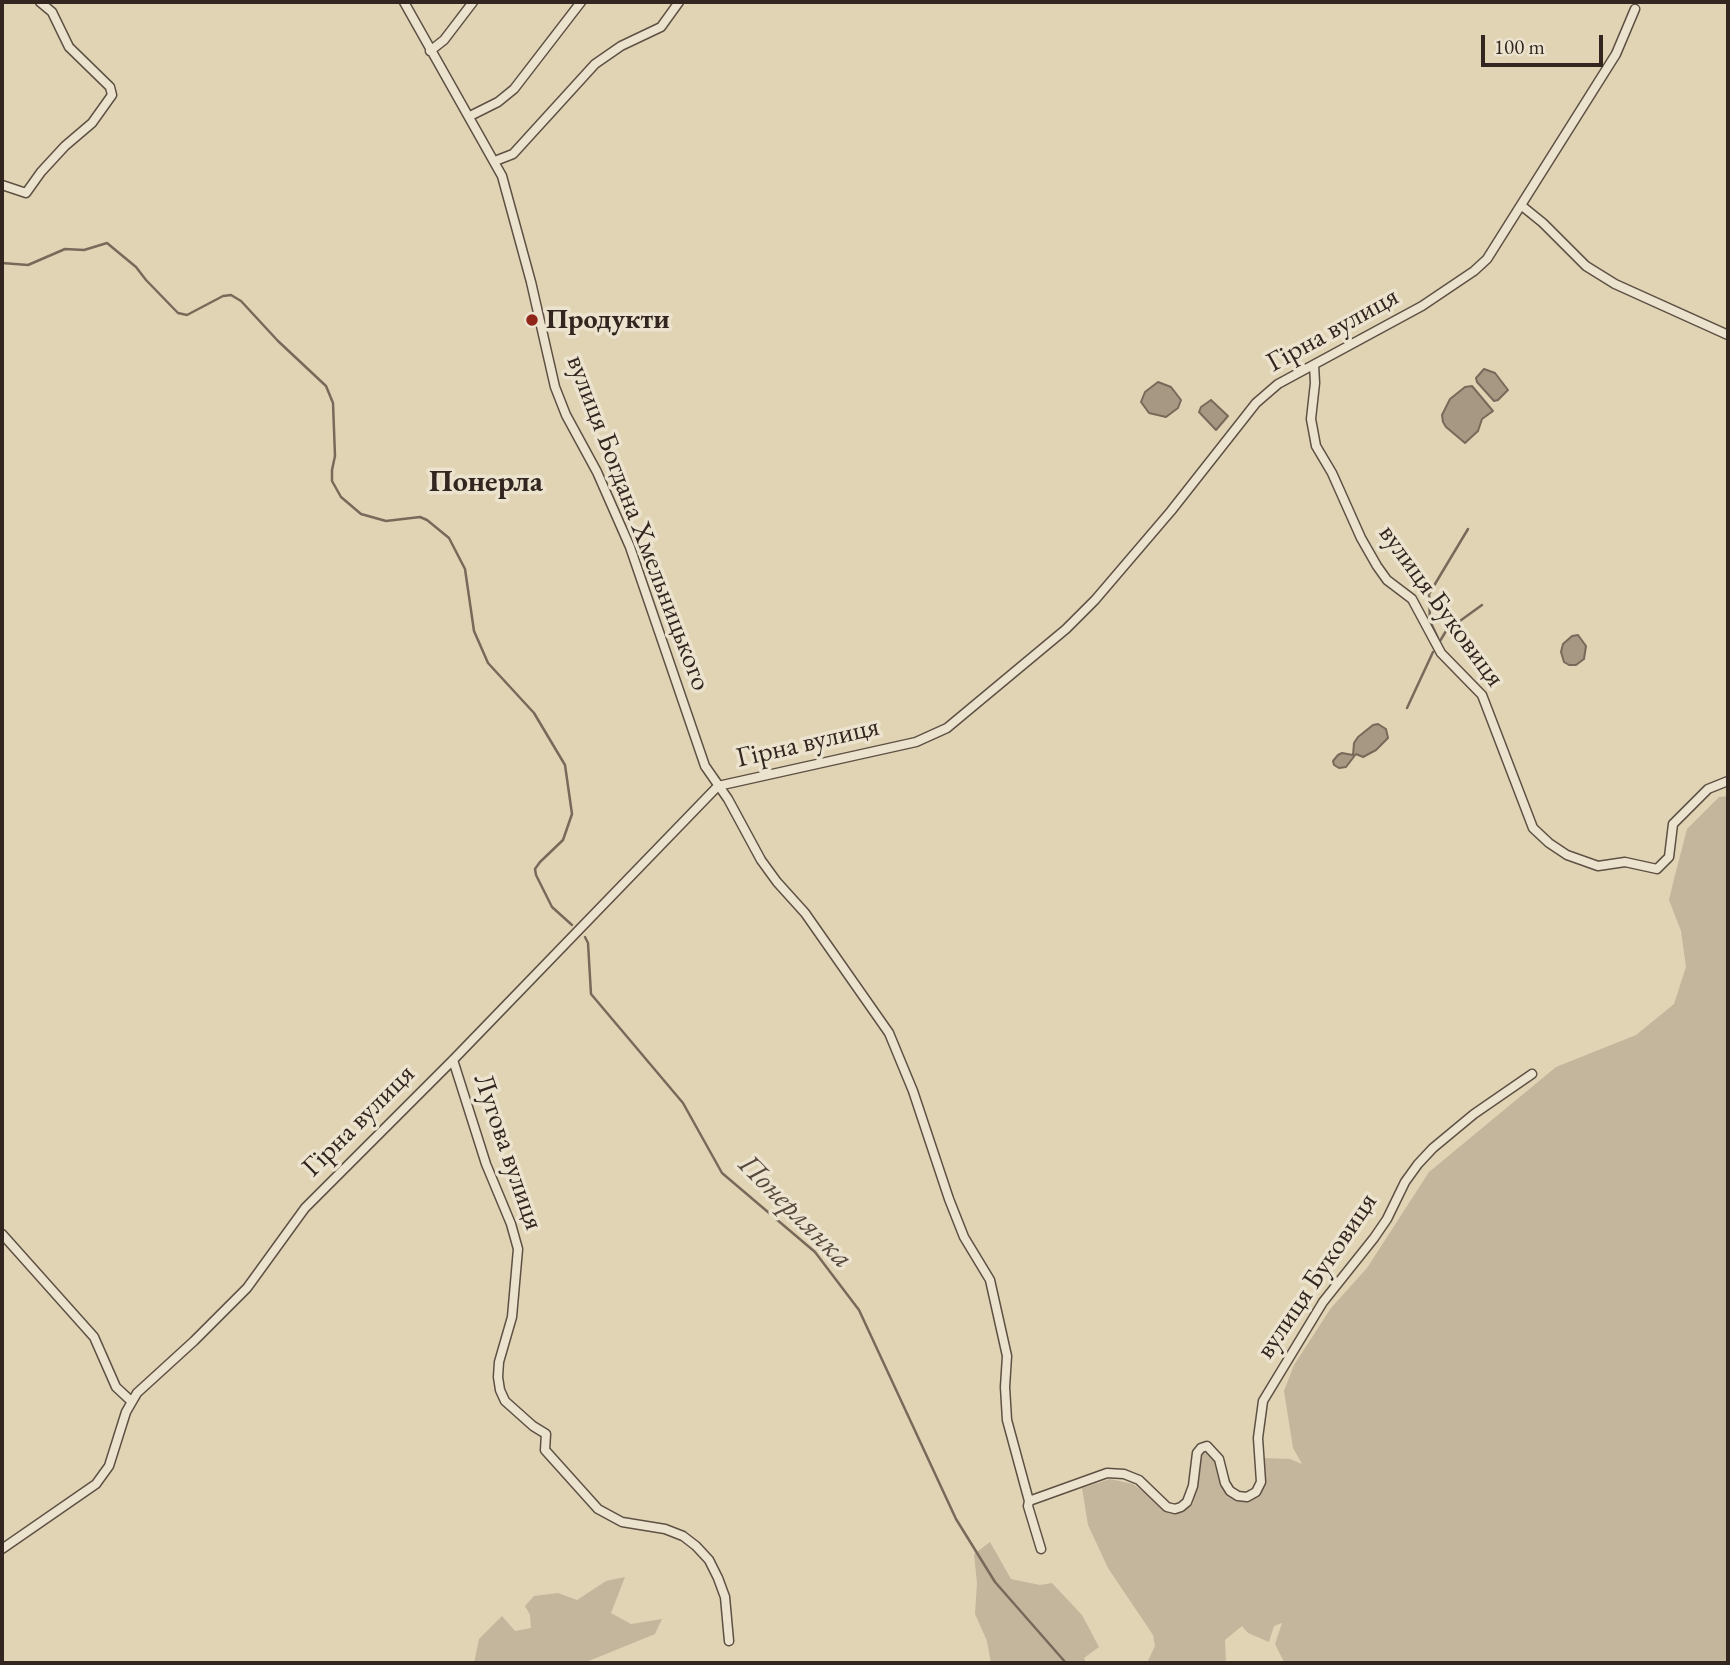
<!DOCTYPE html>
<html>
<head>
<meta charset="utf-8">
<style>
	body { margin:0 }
	#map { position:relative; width:1730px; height:1665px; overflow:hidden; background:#e1d4b5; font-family:"EB Garamond",serif }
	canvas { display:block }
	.frame { position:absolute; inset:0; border:4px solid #33251f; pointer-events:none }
	.scale { position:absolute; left:1481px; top:35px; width:122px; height:32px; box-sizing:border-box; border:4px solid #33251f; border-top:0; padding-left:9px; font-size:21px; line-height:24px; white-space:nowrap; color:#33251f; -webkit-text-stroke:5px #ece3cf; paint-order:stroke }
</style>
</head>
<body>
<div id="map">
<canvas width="1730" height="1665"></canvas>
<div class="frame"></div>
<div class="scale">100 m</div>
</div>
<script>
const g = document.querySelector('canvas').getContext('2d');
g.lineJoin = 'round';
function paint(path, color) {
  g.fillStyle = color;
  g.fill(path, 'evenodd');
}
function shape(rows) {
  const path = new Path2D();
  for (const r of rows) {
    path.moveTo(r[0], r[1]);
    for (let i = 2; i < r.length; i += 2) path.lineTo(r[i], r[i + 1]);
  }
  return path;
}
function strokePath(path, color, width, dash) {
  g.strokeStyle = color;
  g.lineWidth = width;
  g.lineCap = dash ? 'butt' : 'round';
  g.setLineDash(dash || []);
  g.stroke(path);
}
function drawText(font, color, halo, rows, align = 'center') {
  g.font = font + ' "EB Garamond",serif';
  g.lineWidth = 7;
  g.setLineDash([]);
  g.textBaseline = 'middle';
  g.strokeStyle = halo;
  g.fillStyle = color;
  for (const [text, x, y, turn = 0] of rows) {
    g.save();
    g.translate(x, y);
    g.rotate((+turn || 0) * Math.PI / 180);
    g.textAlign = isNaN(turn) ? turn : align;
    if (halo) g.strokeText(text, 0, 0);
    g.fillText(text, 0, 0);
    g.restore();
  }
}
const green = shape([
	[1728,796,1728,1663,1281,1663,1284,1662,1275,1644,1282,1623,1274,1626,1269,1642,1248,1633,1242,1626,1225,1640,1226,1663,1147,1663,1155,1646,1153,1635,1108,1568,1088,1525,1082,1488,1110,1479,1133,1484,1175,1515,1193,1504,1200,1458,1204,1452,1211,1453,1218,1462,1224,1490,1239,1501,1253,1498,1263,1484,1263,1458,1290,1459,1302,1464,1293,1448,1284,1391,1294,1365,1331,1308,1367,1268,1429,1172,1556,1067,1636,1035,1674,1004,1686,967,1681,931,1669,900,1674,879,1687,829,1719,797],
	[990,1542,1011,1579,1040,1585,1052,1583,1082,1615,1099,1647,1084,1658,1086,1663,991,1663,987,1641,975,1614,977,1583,974,1554],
	[625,1577,611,1613,631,1624,662,1619,655,1634,584,1663,474,1663,479,1639,502,1616,515,1631,531,1628,530,1615,525,1606,534,1596,558,1593,577,1600,606,1581]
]);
const water = shape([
	[1484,369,1495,373,1508,390,1498,400,1494,401,1477,382,1476,378,1484,369],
	[1158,382,1171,387,1181,400,1178,408,1166,417,1149,413,1141,402,1145,392,1158,382],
	[1472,386,1493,411,1482,419,1478,431,1465,443,1446,427,1443,422,1442,415,1450,399,1465,387,1472,386],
	[1211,400,1228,416,1216,430,1199,412,1201,407,1211,400],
	[1578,635,1586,646,1584,659,1576,665,1569,665,1564,662,1561,652,1563,644,1572,636,1578,635],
	[1378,724,1386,729,1388,738,1376,750,1363,757,1356,754,1346,767,1339,768,1334,765,1333,761,1338,755,1342,753,1353,755,1354,743,1358,737,1373,725,1378,724]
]);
const stream = shape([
	[2,263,28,265,65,249,84,250,107,243,136,267,146,280,178,313,187,315,223,296,231,295,241,301,278,341,326,386,333,403,335,456,332,470,332,481,341,497,361,514,386,521,420,517,427,520,449,538,465,569,474,631,488,663,534,713,565,765,572,814,563,840,540,862,535,869,536,875,552,907,572,925],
	[1438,638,1430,621,1429,594,1468,529],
	[1440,641,1446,631,1482,605],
	[1407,708,1433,652],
	[585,937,588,943,591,994,683,1103,722,1173,815,1252,859,1310,956,1519,995,1582,1066,1663]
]);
const minor = shape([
	[404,2,502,176,531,282,555,387,566,415,597,472,630,547,705,766,728,799,761,860,777,882,805,913,889,1033,913,1091,949,1199,964,1237,990,1280,1007,1356,1005,1387,1007,1420,1029,1501,1028,1506,1041,1549],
	[430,51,444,40,473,2],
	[470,116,498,102,514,89,581,2],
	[495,161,513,154,595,64,621,46,661,27,679,2],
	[2,185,26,193,41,172,65,146,92,123,112,95,110,87,69,47,52,12,40,2],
	[1522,206,1543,223,1586,266,1615,284,1728,335],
	[1314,365,1315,383,1311,419,1316,446,1332,473,1361,538,1377,566,1387,580,1412,599,1441,653,1482,695,1533,828,1549,843,1567,855,1598,866,1625,862,1657,869,1669,857,1673,824,1708,789,1728,781],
	[453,1060,486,1164,511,1224,518,1249,512,1317,499,1362,498,1377,500,1390,505,1401,533,1426,546,1434,545,1450,598,1509,622,1522,665,1529,683,1536,696,1546,709,1560,718,1578,725,1597,729,1641],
	[2,1234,94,1337,116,1387,131,1401],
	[1029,1501,1107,1473,1124,1474,1139,1480,1167,1507,1175,1509,1181,1507,1187,1502,1193,1486,1197,1453,1201,1448,1207,1446,1219,1459,1225,1483,1230,1491,1238,1496,1247,1497,1256,1492,1261,1482,1258,1438,1263,1401,1323,1302,1374,1238,1387,1219,1405,1182,1418,1164,1433,1148,1474,1114,1532,1074],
	[2,1549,96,1484,109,1466,126,1412,137,1393,194,1341,247,1288,305,1208,453,1060,718,786,916,742,947,728,1066,629,1095,600,1171,511,1256,403,1278,384,1422,306,1474,271,1487,259,1616,54,1635,9]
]);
const markers = [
	[532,320,7,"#8f2418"]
];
const poiNames = [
	["Продукти",546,320]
];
const streetNames = [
	["Гірна вулиця",1333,330,-29],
	["вулиця Богдана Хмельницького",638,523,69],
	["вулиця Буковиця",1441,606,54],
	["Гірна вулиця",808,743,-13],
	["Гірна вулиця",359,1121,-45],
	["Лугова вулиця",508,1152,71],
	["вулиця Буковиця",1317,1276,-56]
];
const neighbourhoodNames = [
	["Понерла",486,483]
];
const waterNames = [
	["Понерлянка",795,1212,45]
];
paint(green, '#c3b69c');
paint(water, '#a69882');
strokePath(water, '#786a5a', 2);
strokePath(stream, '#786a5a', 2.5);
strokePath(minor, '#5e5144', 11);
strokePath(minor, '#ece3cf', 8);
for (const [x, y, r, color] of markers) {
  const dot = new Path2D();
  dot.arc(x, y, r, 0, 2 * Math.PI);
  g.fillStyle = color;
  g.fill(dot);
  strokePath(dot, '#ece3cf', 2.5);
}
drawText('bold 28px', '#33251f', '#ece3cf', poiNames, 'left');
drawText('28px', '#33251f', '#ece3cf', streetNames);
drawText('bold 30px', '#33251f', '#ece3cf', neighbourhoodNames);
drawText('italic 30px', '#56483d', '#ece3cf', waterNames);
</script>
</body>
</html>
